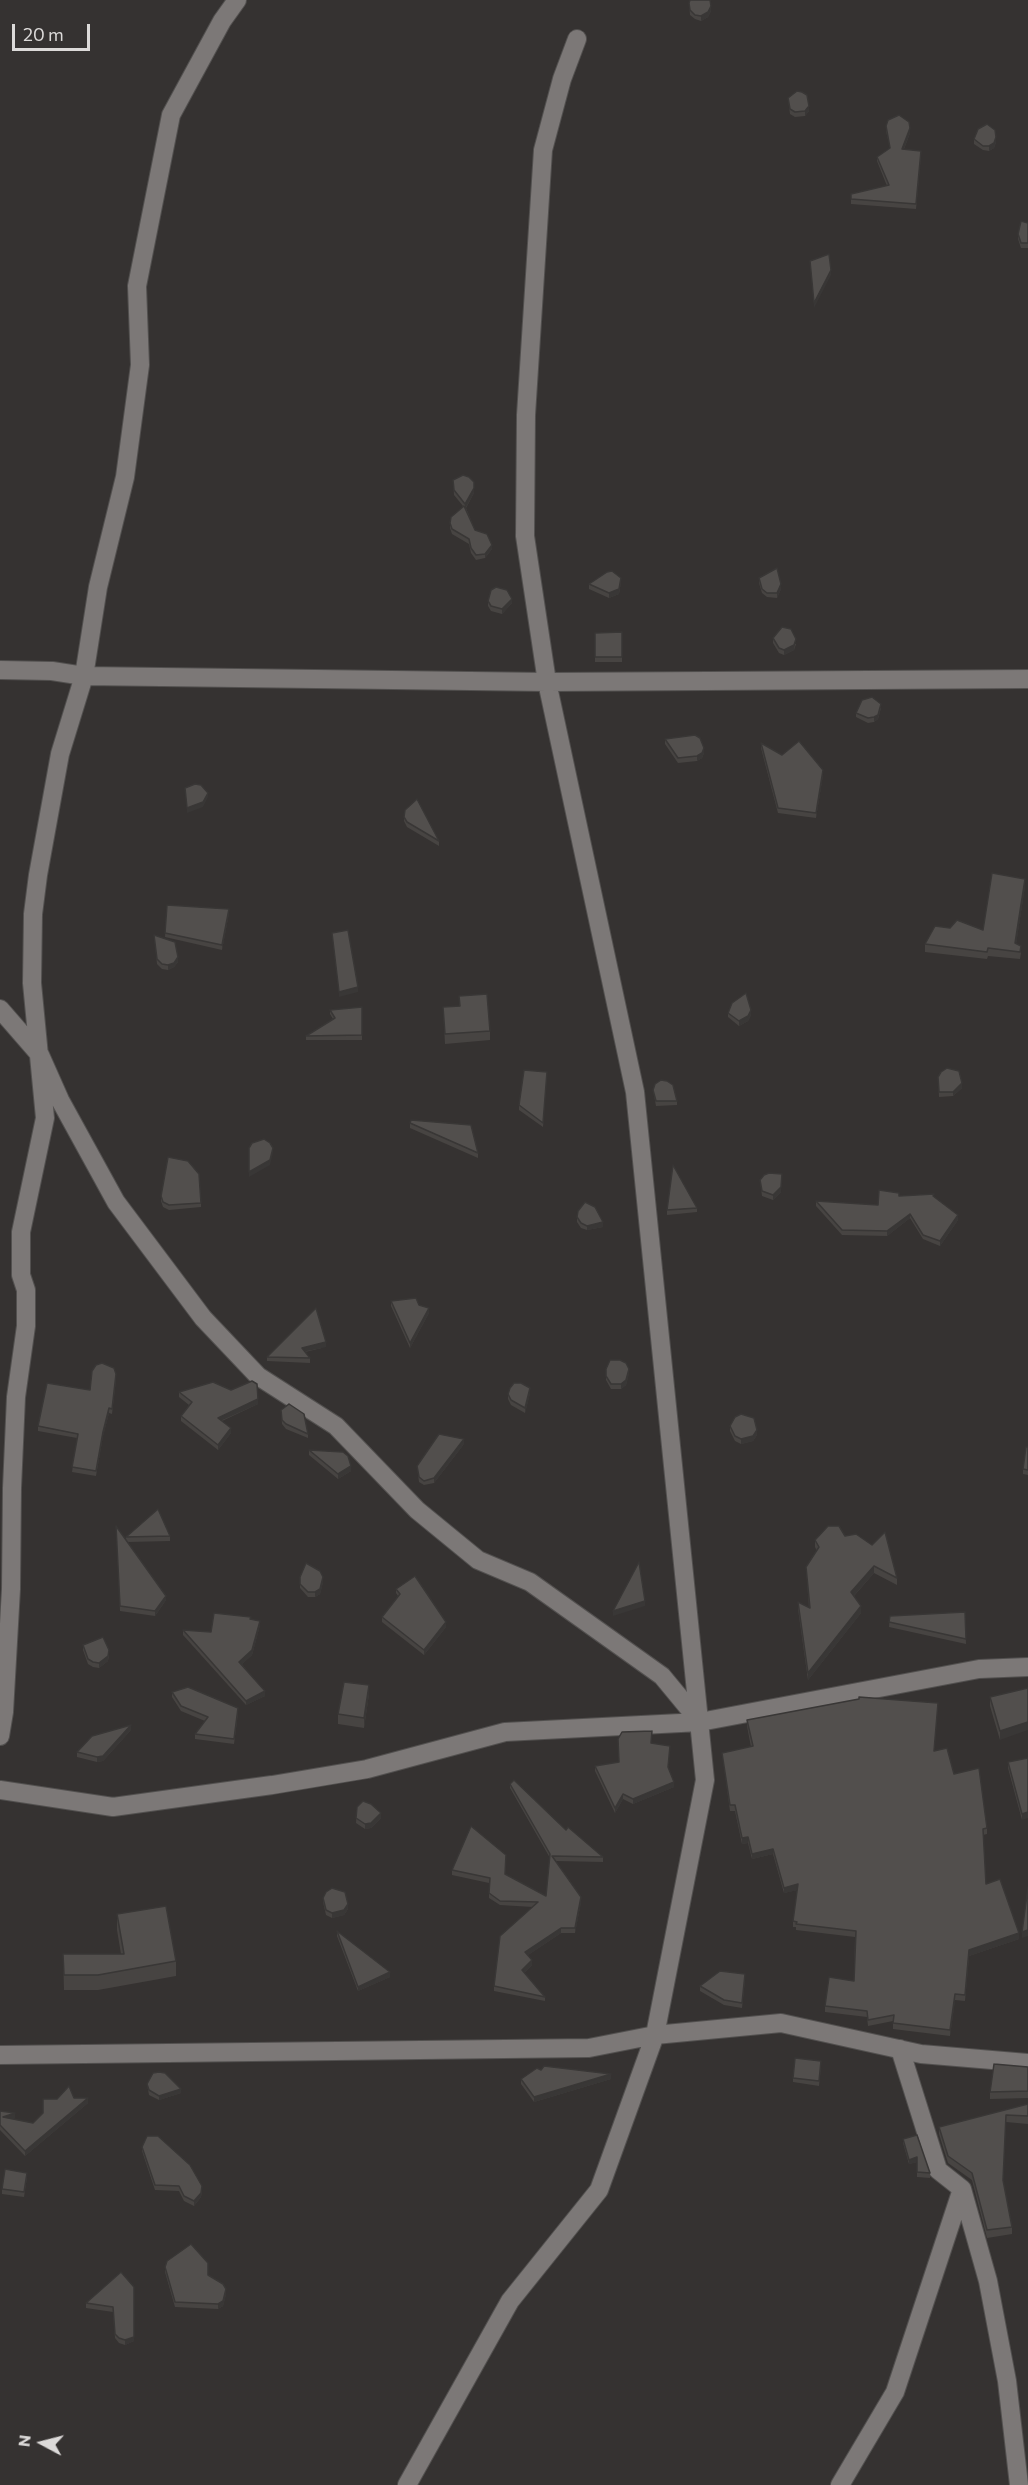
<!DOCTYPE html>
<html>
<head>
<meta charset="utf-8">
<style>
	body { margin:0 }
	#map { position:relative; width:1028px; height:2485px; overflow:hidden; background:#353231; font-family:Commissioner,sans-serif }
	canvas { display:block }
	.north { position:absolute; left:12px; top:2413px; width:60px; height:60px; -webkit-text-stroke:4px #353231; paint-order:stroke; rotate:277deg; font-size:16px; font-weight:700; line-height:24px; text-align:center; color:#dcdad9 }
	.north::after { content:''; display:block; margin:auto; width:21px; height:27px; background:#dcdad9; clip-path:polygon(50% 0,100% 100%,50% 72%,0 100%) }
	.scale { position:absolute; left:12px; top:24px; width:78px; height:27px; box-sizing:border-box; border:3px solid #dcdad9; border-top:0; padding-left:8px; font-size:18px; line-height:21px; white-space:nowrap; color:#dcdad9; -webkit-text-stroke:4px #353231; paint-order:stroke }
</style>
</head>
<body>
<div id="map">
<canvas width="1028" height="2485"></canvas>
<div class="north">N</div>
<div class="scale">20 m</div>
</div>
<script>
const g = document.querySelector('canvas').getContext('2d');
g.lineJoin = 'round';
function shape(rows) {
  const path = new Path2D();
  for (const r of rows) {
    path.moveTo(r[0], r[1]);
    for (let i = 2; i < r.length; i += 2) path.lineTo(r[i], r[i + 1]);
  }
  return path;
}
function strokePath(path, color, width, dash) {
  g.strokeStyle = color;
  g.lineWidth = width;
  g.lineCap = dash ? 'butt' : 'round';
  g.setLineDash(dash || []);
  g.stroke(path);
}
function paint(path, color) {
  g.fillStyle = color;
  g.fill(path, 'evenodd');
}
const minor = shape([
	[0,670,52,671,84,676,547,682,1028,679],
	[0,1009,40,1055,60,1100,116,1202,203,1318,258,1376,336,1426,417,1510,478,1560,530,1582,662,1676,700,1722],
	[0,1736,4,1712,11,1589,12,1488,16,1397,26,1326,26,1290,21,1275,21,1232,45,1118,32,983,33,914,38,875,60,754,84,676,98,587,125,477,140,365,137,286,171,115,222,21,237,0],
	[0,1790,113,1807,272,1785,367,1769,505,1732,700,1722,979,1669,1028,1667],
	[900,2049,938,2170,962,2189,988,2281,1007,2381,1019,2485],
	[0,2055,589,2048,655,2035,781,2023,921,2054,1028,2063],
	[407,2485,510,2301,599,2190,655,2035,705,1780,635,1092,547,682,525,536,526,415,543,150,562,79,577,39],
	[840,2485,895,2392,962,2189]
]);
const wall = shape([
	[689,3,711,11,708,17,701,21,695,19,690,15],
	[788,98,809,111,805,116,795,117,790,114],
	[886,126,910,133,904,149,921,155,916,209,851,204,851,194,887,186,877,161,877,157,890,148,886,131],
	[974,139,996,142,994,148,989,151,983,150,974,144],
	[1028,223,1028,248,1021,248,1018,239,1018,234],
	[453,480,474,493,466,508,475,530,492,549,485,558,476,560,471,553,469,544,452,534,450,528,450,523,463,506,454,495],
	[759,578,781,589,777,598,767,597,762,593,759,583],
	[621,582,619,594,609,598,589,589,589,584],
	[488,601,512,603,502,614,491,611,488,606],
	[622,632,622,662,595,662,595,633],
	[773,638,796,644,794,650,784,655,779,653,773,643],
	[881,708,878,719,874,722,868,723,856,717,856,713],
	[665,739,704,753,702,758,697,761,678,763,665,744],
	[761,743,782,755,823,775,816,818,778,813,761,748],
	[404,817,439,841,439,846,407,827,404,821],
	[1025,886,1016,944,1021,953,1020,959,988,956,987,959,925,952,925,944,950,928,983,930],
	[167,905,229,913,222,950,165,937],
	[154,935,178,962,174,967,168,970,162,969,157,964],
	[459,996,490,1031,490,1040,445,1044,443,1007,459,1006],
	[362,1007,362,1040,306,1040,306,1036,333,1019,330,1014,330,1010],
	[728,1013,751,1015,748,1021,739,1026,728,1017],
	[547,1072,543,1127,519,1110,519,1105],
	[938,1077,962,1088,953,1096,939,1097],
	[653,1090,677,1101,677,1105,656,1106],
	[410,1123,478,1153,478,1158,410,1128],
	[760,1180,781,1192,773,1200,762,1196],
	[161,1196,201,1203,201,1207,169,1210,163,1207,161,1201],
	[899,1196,934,1197,958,1220,940,1246,923,1239,910,1218,887,1236,842,1235,816,1206,816,1201,878,1205],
	[697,1208,697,1212,667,1215,667,1210],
	[577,1217,603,1227,587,1230,581,1228,577,1222],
	[391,1301,419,1305,429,1313,410,1348,391,1306],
	[326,1347,305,1352,310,1358,310,1363,267,1361,267,1357],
	[606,1369,629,1373,626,1385,621,1389,611,1389,606,1380],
	[116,1379,112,1414,109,1413,103,1436,96,1476,72,1472,77,1438,38,1431,38,1426,90,1390],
	[179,1392,258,1404,222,1421,231,1433,218,1450,181,1421,181,1416,189,1405,179,1397],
	[530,1393,525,1413,511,1405,508,1399,508,1394],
	[281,1410,308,1434,308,1438,286,1429,282,1424],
	[730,1426,757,1435,753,1441,741,1444,735,1441,730,1431],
	[464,1444,434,1483,424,1485,419,1482,417,1466],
	[1028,1447,1028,1475,1023,1474,1023,1469],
	[309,1450,351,1471,338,1479,309,1455],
	[116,1526,126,1539,126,1537,170,1536,170,1541,128,1542,166,1600,155,1616,120,1611],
	[845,1536,897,1578,897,1585,874,1573,854,1596,861,1613,808,1680,798,1609,798,1602,809,1608,806,1567,817,1551,815,1547,815,1540],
	[300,1577,323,1582,320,1594,315,1597,308,1597,300,1588],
	[396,1589,446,1627,424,1655,382,1622,382,1617,398,1596,396,1593],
	[965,1612,966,1644,889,1627,890,1616],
	[251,1620,260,1625,252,1655,242,1664,265,1696,246,1705,183,1635,183,1630,211,1632],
	[83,1645,109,1655,108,1661,99,1668,93,1667,88,1664,83,1650],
	[1028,1688,1000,1740,990,1706,990,1697],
	[172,1692,238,1713,234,1744,195,1739,195,1734,205,1721,181,1711,172,1697],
	[369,1694,364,1728,338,1724,338,1714],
	[747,1720,935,1751,954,1774,987,1828,987,1834,983,1835,986,1884,1019,1939,969,1956,965,2001,955,2000,950,2036,893,2029,893,2021,868,2026,867,2017,825,2012,825,2006,854,1981,855,1937,796,1930,796,1927,793,1927,793,1921,797,1890,784,1893,773,1854,752,1859,748,1843,742,1844,735,1811,730,1811,722,1753,751,1747,747,1726],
	[131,1730,103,1761,97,1762,77,1757,77,1752],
	[651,1743,670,1750,668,1768,674,1787,633,1804,623,1799,615,1813,595,1771,595,1766,619,1762],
	[1028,1758,1022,1820,1008,1768,1008,1762],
	[510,1784,566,1830,603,1857,603,1862,556,1861,581,1902,575,1933,561,1933,528,1955,532,1965,524,1973,545,1997,545,2001,494,1991,494,1986,533,1907,500,1905,489,1898,489,1883,452,1875,452,1870,505,1874,546,1896,550,1858,510,1788],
	[357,1807,381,1818,371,1828,365,1829,356,1823],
	[323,1898,348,1909,344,1915,332,1918,326,1915,323,1902],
	[117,1914,176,1961,176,1976,98,1990,64,1990,63,1954,121,1954,117,1930],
	[337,1931,390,1977,358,1991,337,1936],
	[745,1979,742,2008,724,2005,700,1991,700,1986],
	[821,2066,819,2086,793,2082,793,2078],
	[1028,2067,1028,2098,990,2099,990,2092],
	[541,2070,611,2079,534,2102,521,2084,521,2079],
	[147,2084,181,2093,159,2100,149,2095],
	[74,2098,88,2103,25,2156,0,2130,0,2111,15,2118,13,2119,33,2123],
	[1028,2104,1028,2124,1006,2122,1003,2181,1012,2227,1012,2234,987,2238,972,2180,948,2163,939,2134,939,2127],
	[903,2139,930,2173,930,2178,917,2177,917,2162,909,2164,903,2143],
	[142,2147,202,2191,201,2197,194,2206,184,2201,179,2191,155,2190,142,2151],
	[27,2177,24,2197,2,2194,2,2189],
	[165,2267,208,2275,226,2294,223,2306,218,2309,175,2307,165,2272],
	[121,2272,134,2341,125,2345,119,2343,115,2338,113,2312,86,2308,86,2303]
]);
const shadedWall = shape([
	[711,6,711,11,708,17,701,21,701,16],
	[809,106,809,111,805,116,805,111],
	[910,128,910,133,902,154,902,149],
	[996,137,996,142,994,148,989,151,989,146],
	[831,270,831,275,814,308,814,303],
	[474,488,474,493,465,509,465,504],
	[492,545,492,549,485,558,485,554],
	[621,578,619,594,609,598,609,593],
	[781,584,781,589,777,598,777,593],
	[512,599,512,603,502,614,502,609],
	[796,639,794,650,784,655,784,650],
	[881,704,878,719,874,722,874,717],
	[704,748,704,753,702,758,697,761,697,756],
	[823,770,823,775,816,818,816,813],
	[208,793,208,797,203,807,187,813,187,808],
	[1025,879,1025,886,1015,951,1015,943],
	[229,909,229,913,222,950,222,945],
	[178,957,178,962,174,967,168,970,168,965],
	[358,987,358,992,339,997,339,992],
	[751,1010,751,1015,748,1021,739,1026,739,1021],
	[962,1083,962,1088,953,1096,953,1092],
	[273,1148,273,1153,270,1165,249,1177,249,1172],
	[782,1174,781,1192,773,1200,773,1195],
	[910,1214,910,1218,887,1236,887,1231],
	[958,1215,958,1220,940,1246,940,1241],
	[603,1222,603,1227,587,1230,587,1226],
	[429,1308,429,1313,410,1348,410,1343],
	[326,1342,326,1347,302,1352,302,1348],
	[629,1369,629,1373,626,1385,621,1389,621,1384],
	[530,1388,530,1393,525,1413,525,1408],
	[258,1399,258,1404,218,1422,218,1418],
	[109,1408,109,1413,103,1436,96,1476,103,1432],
	[231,1428,231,1433,218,1450,218,1445],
	[757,1430,757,1435,753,1441,741,1444,741,1439],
	[464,1439,464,1444,434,1483,434,1478],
	[351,1466,351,1471,338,1479,338,1474],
	[874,1566,874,1573,851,1599,851,1592],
	[323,1577,323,1582,320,1594,315,1597,315,1592],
	[166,1596,166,1600,155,1616,155,1611],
	[645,1601,645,1606,613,1616,613,1611],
	[861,1606,861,1613,808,1680,808,1673],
	[260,1621,260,1625,252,1655,239,1667,239,1662],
	[446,1622,446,1627,424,1655,424,1650],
	[109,1650,108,1661,99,1668,99,1663],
	[369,1685,369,1694,364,1728,364,1718],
	[265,1691,265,1696,246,1705,246,1701],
	[1028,1722,1028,1730,1000,1740,1000,1731],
	[131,1725,131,1730,103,1761,97,1762,97,1757],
	[674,1782,674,1787,633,1804,633,1799],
	[623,1794,623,1799,615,1813,615,1808],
	[1028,1812,1028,1818,1022,1820,1022,1814],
	[381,1813,381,1818,371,1828,365,1829,365,1824],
	[748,1837,748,1843,742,1844,742,1838],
	[773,1849,773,1854,752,1859,752,1854],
	[798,1884,798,1890,784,1893,784,1888],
	[581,1897,581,1902,575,1933,575,1928],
	[348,1904,348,1909,344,1915,332,1918,332,1913],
	[561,1928,561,1933,525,1957,525,1952],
	[1028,1930,1028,1936,1022,1938,1022,1932],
	[1019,1933,1019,1939,969,1956,965,2001,969,1950],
	[532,1960,532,1965,522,1975,522,1970],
	[390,1972,390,1977,358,1991,358,1987],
	[955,1994,955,2000,950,2036,950,2030],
	[611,2074,611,2079,534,2102,534,2097],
	[181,2089,181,2093,159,2100,159,2096],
	[88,2098,88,2103,25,2156,25,2151],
	[15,2113,15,2118,3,2121,3,2117],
	[917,2157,917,2162,909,2164,909,2160],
	[202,2186,201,2197,194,2206,194,2201],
	[226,2289,226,2294,223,2306,218,2309,218,2304],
	[134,2337,134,2341,125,2345,125,2340]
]);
const building = shape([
	[690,0,710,0,711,6,708,12,701,16,695,15,690,10,689,3,690,0],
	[797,91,802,92,807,95,809,106,805,111,795,112,790,109,788,98,797,91],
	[899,115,909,122,910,128,902,149,921,151,916,204,851,199,851,194,889,185,877,157,890,148,886,126,888,120,899,115],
	[987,124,995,130,996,137,994,143,989,146,983,146,974,139,978,129,987,124],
	[1021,221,1028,223,1028,243,1021,243,1018,234,1021,221],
	[829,254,831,270,814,303,810,261,829,254],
	[463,475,469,477,474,482,474,488,465,504,454,490,453,480,463,475],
	[464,506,475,530,487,534,492,545,485,554,476,555,471,548,469,539,452,529,450,523,451,517,464,506],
	[777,568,781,584,777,593,767,593,762,589,759,578,777,568],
	[612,571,621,578,619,589,609,593,589,584,607,572,612,571],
	[496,587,507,590,512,599,502,609,491,606,488,601,491,590,496,587],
	[782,627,791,629,796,639,794,645,784,650,779,648,773,638,782,627],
	[622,632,622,657,595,657,595,633,622,632],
	[872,697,881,704,878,715,874,717,868,718,856,713,862,700,872,697],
	[695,735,700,738,704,748,702,753,697,756,678,758,665,739,695,735],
	[799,741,823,770,816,813,778,808,761,743,782,755,799,741],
	[195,784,201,785,208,793,203,802,187,808,185,788,195,784],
	[417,799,439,841,407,822,404,817,405,810,417,799],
	[992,873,1025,879,1015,943,1021,946,1020,952,988,948,987,952,925,944,935,926,950,928,957,920,983,930,992,873],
	[167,905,229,909,222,945,165,933,167,905],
	[348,930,358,987,339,992,332,933,348,930],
	[154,935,175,942,178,957,174,963,168,965,162,964,157,959,154,935],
	[746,993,751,1010,748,1016,739,1021,728,1013,732,1003,746,993],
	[487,994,490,1031,445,1034,443,1007,460,1006,459,996,487,994],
	[362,1007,362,1035,306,1036,335,1018,330,1010,362,1007],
	[947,1068,959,1071,962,1083,953,1092,939,1092,938,1077,941,1072,947,1068],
	[524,1070,547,1072,543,1123,519,1105,524,1070],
	[661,1080,667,1081,673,1085,677,1101,656,1101,653,1090,655,1084,661,1080],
	[411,1120,471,1125,478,1153,410,1123,411,1120],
	[264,1139,270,1143,273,1148,270,1160,249,1172,249,1148,252,1143,264,1139],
	[168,1157,188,1161,199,1174,201,1203,169,1205,163,1202,161,1196,168,1157],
	[673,1165,697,1208,667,1210,673,1165],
	[769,1173,782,1174,781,1187,773,1195,762,1191,760,1180,764,1175,769,1173],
	[879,1190,899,1193,899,1196,934,1194,933,1196,958,1215,940,1241,923,1235,910,1214,887,1231,842,1230,816,1201,878,1205,879,1190],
	[585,1202,595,1207,603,1222,587,1226,581,1223,577,1217,578,1211,585,1202],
	[416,1298,419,1305,429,1308,410,1343,391,1301,416,1298],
	[316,1308,326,1342,302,1348,310,1358,267,1357,316,1308],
	[610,1360,620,1360,626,1363,629,1369,626,1380,621,1384,611,1384,606,1376,606,1369,610,1360],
	[102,1363,114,1368,116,1374,112,1409,109,1408,103,1432,96,1471,72,1467,78,1434,38,1426,47,1383,90,1390,92,1371,96,1365,102,1363],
	[252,1381,257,1384,258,1399,218,1418,231,1428,218,1445,181,1416,192,1402,179,1392,213,1382,231,1390,252,1381],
	[514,1383,521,1383,530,1388,525,1408,511,1400,508,1394,510,1388,514,1383],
	[289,1404,304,1414,308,1434,286,1424,282,1420,281,1410,289,1404],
	[741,1414,754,1418,757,1430,753,1436,741,1439,735,1436,730,1426,735,1417,741,1414],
	[439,1434,464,1439,434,1478,424,1481,419,1477,417,1466,439,1434],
	[1026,1447,1028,1447,1028,1470,1023,1469,1026,1447],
	[309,1450,343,1452,348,1456,351,1466,338,1474,309,1450],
	[158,1509,170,1536,126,1537,158,1509],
	[116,1526,166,1596,155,1611,120,1606,116,1526],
	[828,1526,839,1526,845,1536,856,1534,872,1545,885,1532,897,1578,874,1566,851,1592,861,1606,808,1673,798,1602,810,1608,806,1567,819,1547,815,1540,828,1526],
	[639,1562,645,1601,613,1611,639,1562],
	[306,1563,320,1571,323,1577,320,1589,315,1592,308,1592,300,1584,300,1577,306,1563],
	[415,1576,446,1622,424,1650,382,1617,400,1594,396,1589,415,1576],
	[965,1612,966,1639,889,1622,890,1616,965,1612],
	[214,1613,251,1617,250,1619,260,1621,252,1650,239,1662,265,1691,246,1701,183,1630,211,1632,214,1613],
	[103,1637,109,1650,108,1656,99,1663,93,1662,88,1659,83,1645,103,1637],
	[344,1682,369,1685,364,1718,338,1714,344,1682],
	[188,1687,238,1708,234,1739,195,1734,208,1717,181,1706,172,1692,188,1687],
	[1028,1688,1028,1722,1000,1731,990,1697,1028,1688],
	[859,1697,938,1703,934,1751,947,1748,954,1774,979,1768,987,1828,983,1829,986,1884,1000,1879,1019,1933,969,1950,965,1995,955,1994,950,2030,893,2023,894,2015,868,2020,867,2011,825,2006,829,1977,854,1981,856,1931,796,1924,797,1922,793,1921,798,1884,784,1888,773,1849,752,1854,748,1837,742,1838,735,1805,730,1805,722,1753,753,1746,747,1720,859,1699,859,1697],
	[131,1725,103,1756,97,1757,77,1752,92,1736,131,1725],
	[652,1731,651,1743,670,1746,668,1767,674,1782,633,1799,623,1794,615,1808,595,1766,619,1762,618,1739,622,1732,652,1731],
	[1028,1758,1028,1812,1022,1814,1008,1762,1028,1758],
	[514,1780,566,1830,568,1827,603,1857,552,1856,581,1897,575,1928,561,1928,525,1952,532,1960,522,1970,545,1997,494,1986,500,1936,538,1902,500,1901,489,1893,490,1878,452,1870,471,1826,506,1855,505,1874,546,1896,550,1854,510,1784,514,1780],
	[363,1801,371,1804,381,1813,371,1823,365,1824,356,1818,357,1807,363,1801],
	[1028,1887,1028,1930,1022,1932,1028,1887],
	[332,1888,345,1892,348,1904,344,1910,332,1913,326,1910,323,1898,326,1892,332,1888],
	[166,1906,176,1961,98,1975,64,1975,63,1954,124,1954,117,1914,166,1906],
	[337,1931,390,1972,358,1987,337,1931],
	[720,1971,745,1974,742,2003,724,2000,700,1986,720,1971],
	[795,2058,821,2061,819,2081,793,2078,795,2058],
	[994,2064,1028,2067,1028,2091,990,2092,994,2064],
	[544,2066,611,2074,534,2097,521,2079,537,2068,541,2070,544,2066],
	[159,2072,165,2073,181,2089,159,2096,149,2090,147,2084,153,2073,159,2072],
	[69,2086,74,2098,88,2098,25,2151,0,2125,0,2111,15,2113,3,2117,33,2123,43,2113,43,2099,57,2099,69,2086],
	[1028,2104,1028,2116,1006,2115,1003,2180,1012,2227,987,2230,972,2173,948,2156,939,2127,1028,2104],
	[917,2135,930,2173,917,2172,917,2157,909,2160,903,2139,917,2135],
	[147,2136,158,2136,190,2165,202,2186,201,2193,194,2201,184,2196,179,2186,155,2185,142,2147,147,2136],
	[5,2169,27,2173,24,2192,2,2189,5,2169],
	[191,2244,208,2263,208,2275,223,2284,226,2289,223,2301,218,2304,175,2302,165,2267,167,2261,191,2244],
	[121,2272,134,2287,134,2337,125,2340,119,2338,115,2334,113,2307,86,2303,121,2272]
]);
strokePath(minor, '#52504f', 20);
strokePath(minor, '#7c7877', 18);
paint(wall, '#474442');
paint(shadedWall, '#393736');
paint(building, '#524f4d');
strokePath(building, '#393736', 1.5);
</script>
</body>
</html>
